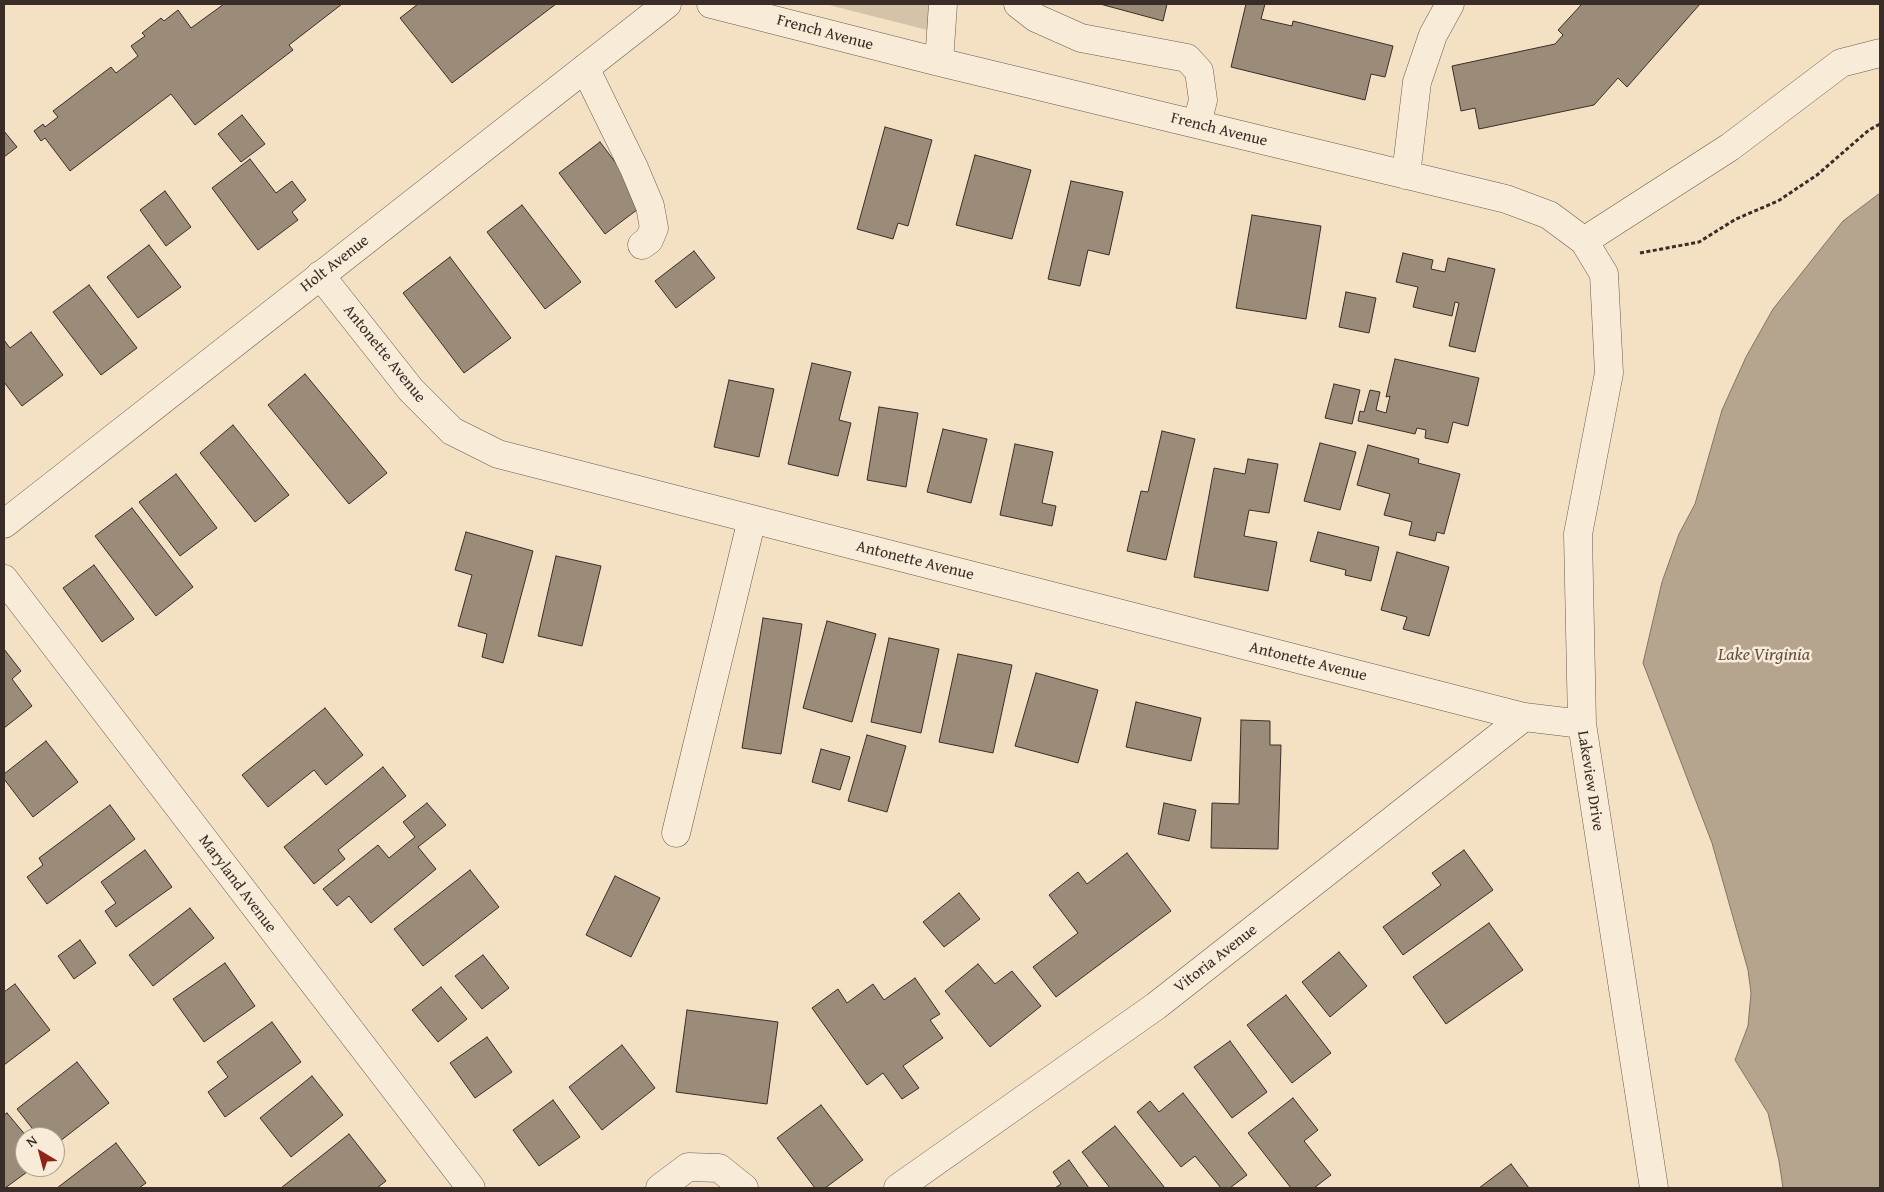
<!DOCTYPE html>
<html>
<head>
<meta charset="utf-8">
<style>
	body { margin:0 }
	#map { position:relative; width:1884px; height:1192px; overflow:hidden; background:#f4e1c3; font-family:"Gentium Book Plus",serif }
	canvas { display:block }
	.frame { position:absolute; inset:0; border:5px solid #3a2d28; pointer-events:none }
	.north { position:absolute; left:15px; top:1127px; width:50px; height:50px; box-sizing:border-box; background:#f8ecd8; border:1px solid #aca092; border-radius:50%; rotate:323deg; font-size:14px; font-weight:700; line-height:20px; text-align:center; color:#3a2d28 }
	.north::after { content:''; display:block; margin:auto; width:18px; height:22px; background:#8f2418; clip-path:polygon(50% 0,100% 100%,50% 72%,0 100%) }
</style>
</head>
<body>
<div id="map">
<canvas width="1884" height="1192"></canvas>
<div class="frame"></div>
<div class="north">N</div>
</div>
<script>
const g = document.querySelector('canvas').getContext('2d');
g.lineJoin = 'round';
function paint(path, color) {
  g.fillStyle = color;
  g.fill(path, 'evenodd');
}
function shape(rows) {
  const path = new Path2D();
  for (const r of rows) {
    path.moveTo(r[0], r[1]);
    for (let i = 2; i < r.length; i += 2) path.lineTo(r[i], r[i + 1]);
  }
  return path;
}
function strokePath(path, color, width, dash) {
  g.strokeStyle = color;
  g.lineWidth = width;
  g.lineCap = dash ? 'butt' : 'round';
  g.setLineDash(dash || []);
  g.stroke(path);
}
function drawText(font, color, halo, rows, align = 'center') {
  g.font = font + ' "Gentium Book Plus",serif';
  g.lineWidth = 5;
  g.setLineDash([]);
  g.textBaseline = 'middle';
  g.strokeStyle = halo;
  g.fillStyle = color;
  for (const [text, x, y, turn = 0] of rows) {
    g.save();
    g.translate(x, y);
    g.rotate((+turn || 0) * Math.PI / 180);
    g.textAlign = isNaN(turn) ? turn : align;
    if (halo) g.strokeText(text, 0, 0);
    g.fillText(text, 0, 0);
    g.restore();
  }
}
const green = shape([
	[825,4,930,4,943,34]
]);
const water = shape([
	[1880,193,1880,1188,1783,1188,1779,1161,1768,1113,1735,1060,1748,1026,1751,993,1748,970,1712,843,1643,663,1662,582,1679,534,1695,504,1722,410,1746,357,1773,309,1843,221,1880,193]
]);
const building = shape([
	[224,4,342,4,289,45,293,50,195,125,171,94,70,171,45,138,41,141,34,131,43,124,45,127,58,117,53,111,111,67,116,73,138,56,131,46,145,36,142,33,161,18,164,21,178,10,191,28,224,4],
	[418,4,556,4,452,83,400,18,418,4],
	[1100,4,1167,4,1163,21,1100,4],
	[1246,4,1265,4,1261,19,1292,26,1293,21,1393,46,1385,77,1371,74,1365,100,1231,67,1246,4],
	[1582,4,1700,4,1627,87,1618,78,1594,105,1479,129,1475,108,1461,111,1452,66,1555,44,1563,35,1558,30,1582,4],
	[242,115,265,144,241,162,218,134,242,115],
	[885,127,932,140,908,226,898,223,893,239,857,229,885,127],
	[4,131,17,147,4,157,4,131],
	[600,142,646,203,605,234,559,173,600,142],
	[975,155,1031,170,1012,239,956,225,975,155],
	[250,159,276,193,292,181,306,200,292,212,298,220,258,250,212,188,250,159],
	[1071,181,1123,192,1109,255,1088,250,1080,286,1048,279,1071,181],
	[165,191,191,227,166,246,140,210,165,191],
	[522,205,581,282,545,309,487,232,522,205],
	[1252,215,1321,226,1306,319,1236,308,1252,215],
	[149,245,181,287,138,318,107,277,149,245],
	[694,251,715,278,676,308,655,281,694,251],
	[1403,253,1433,260,1431,269,1445,272,1448,258,1495,269,1475,352,1449,346,1459,303,1455,302,1452,316,1413,307,1418,287,1396,282,1403,253],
	[450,257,511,338,464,373,403,293,450,257],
	[89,285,137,348,101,375,53,312,89,285],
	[1346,292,1376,298,1369,333,1339,327,1346,292],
	[31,332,63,375,22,406,4,382,4,340,10,348,31,332],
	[1395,359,1479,378,1468,426,1453,422,1448,443,1425,438,1426,430,1417,428,1415,434,1358,421,1360,411,1364,412,1370,390,1380,392,1376,410,1386,413,1390,396,1386,397,1395,359],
	[812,363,851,372,839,420,851,423,838,476,788,464,812,363],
	[305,374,387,473,349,504,268,405,305,374],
	[729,380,774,389,759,457,714,447,729,380],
	[1334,384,1360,390,1352,424,1325,418,1334,384],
	[879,407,918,413,906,487,867,480,879,407],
	[233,425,289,495,255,522,200,453,233,425],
	[943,429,987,439,971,503,927,492,943,429],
	[1162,431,1195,439,1166,560,1127,551,1141,491,1148,492,1162,431],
	[1320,443,1356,452,1340,510,1304,501,1320,443],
	[1015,444,1053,452,1042,503,1056,506,1052,526,1000,515,1015,444],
	[1368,445,1419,459,1418,463,1460,474,1444,534,1437,532,1435,541,1409,535,1412,522,1384,515,1390,494,1357,485,1368,445],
	[1248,459,1278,464,1269,513,1249,510,1244,536,1277,542,1268,591,1194,577,1214,468,1245,474,1248,459],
	[176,474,217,528,180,556,139,502,176,474],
	[132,508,193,587,156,616,95,536,132,508],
	[466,532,533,551,503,663,482,657,487,634,458,626,472,575,455,570,466,532],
	[1318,532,1379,547,1371,581,1345,575,1346,570,1310,561,1318,532],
	[1397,552,1449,567,1429,636,1403,629,1407,617,1381,610,1397,552],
	[556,556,601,566,582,646,538,636,556,556],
	[94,565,134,619,102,642,63,588,94,565],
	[763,618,802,624,781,754,742,748,763,618],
	[827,621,876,634,852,722,803,708,827,621],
	[889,638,939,649,921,733,871,722,889,638],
	[4,649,21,671,12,679,32,706,4,728,4,649],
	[958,654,1012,665,993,753,939,742,958,654],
	[1036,673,1098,690,1078,763,1015,746,1036,673],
	[1136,702,1201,718,1191,761,1126,747,1136,702],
	[325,708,363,755,326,785,314,770,268,807,242,775,325,708],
	[1241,720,1270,721,1270,745,1281,745,1278,849,1211,848,1212,803,1239,804,1241,720],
	[867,735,906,746,887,812,848,801,867,735],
	[46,741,78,782,33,817,4,779,4,774,46,741],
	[821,749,850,757,840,790,812,782,821,749],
	[383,767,406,796,338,850,345,859,314,884,284,847,383,767],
	[427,803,446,825,418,847,436,869,371,923,349,896,337,906,323,889,378,845,389,858,415,837,403,822,427,803],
	[1164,803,1196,810,1189,841,1158,834,1164,803],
	[110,805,135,839,47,904,27,877,43,865,39,858,110,805],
	[145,850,172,887,116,927,105,911,116,903,101,882,145,850],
	[1464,850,1493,890,1403,955,1383,927,1441,885,1432,873,1464,850],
	[1127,853,1171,911,1056,997,1033,967,1078,933,1049,895,1078,872,1087,884,1127,853],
	[470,870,499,907,423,966,394,929,470,870],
	[615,876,660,898,631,957,586,935,615,876],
	[959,893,980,919,944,947,923,922,959,893],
	[190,908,214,938,153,986,129,955,190,908],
	[1489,923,1523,970,1446,1024,1413,977,1489,923],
	[80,940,96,963,74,979,58,956,80,940],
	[1339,952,1367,986,1330,1017,1302,982,1339,952],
	[483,955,509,988,482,1009,455,976,483,955],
	[225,963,255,1006,204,1042,173,999,225,963],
	[978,964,995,984,1012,971,1041,1006,990,1047,945,991,978,964],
	[915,978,940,1014,930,1020,943,1038,903,1066,919,1088,902,1099,883,1073,867,1085,812,1008,838,989,847,1003,873,984,884,1000,915,978],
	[15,984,50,1030,4,1065,4,992,15,984],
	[441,987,467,1019,438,1042,412,1010,441,987],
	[1286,995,1331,1053,1292,1083,1247,1025,1286,995],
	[687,1010,778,1022,767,1104,676,1092,687,1010],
	[272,1022,301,1062,225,1117,208,1092,228,1077,217,1062,272,1022],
	[487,1037,512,1072,475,1098,450,1063,487,1037],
	[1230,1041,1267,1092,1232,1118,1194,1067,1230,1041],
	[622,1045,655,1088,602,1130,569,1087,622,1045],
	[77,1062,109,1103,55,1145,55,1137,39,1137,17,1109,77,1062],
	[312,1076,343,1115,291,1157,260,1118,312,1076],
	[1183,1093,1247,1175,1230,1188,1221,1188,1195,1156,1181,1167,1137,1112,1150,1101,1159,1112,1183,1093],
	[1293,1098,1318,1130,1304,1141,1331,1175,1314,1188,1291,1188,1248,1133,1293,1098],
	[553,1100,580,1137,539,1166,513,1130,553,1100],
	[821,1105,863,1160,825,1188,815,1188,777,1138,821,1105],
	[7,1113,27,1137,25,1137,25,1167,34,1167,5,1188,4,1186,4,1115,7,1113],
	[1115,1126,1165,1188,1110,1188,1082,1152,1115,1126],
	[349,1134,386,1181,377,1188,281,1188,349,1134],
	[116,1143,146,1183,139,1188,57,1188,116,1143],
	[1069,1160,1089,1188,1055,1188,1061,1184,1053,1172,1069,1160],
	[1511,1164,1529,1188,1479,1188,1511,1164]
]);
const path = shape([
	[1640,253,1699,242,1736,219,1778,201,1817,175,1869,130,1880,124]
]);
const minor = shape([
	[711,4,939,62,1506,199,1549,215,1584,241,1604,274,1609,373,1578,534,1582,724,1654,1188],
	[1018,4,1036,18,1081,38,1187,58,1199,71,1203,100,1197,124],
	[939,62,943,4],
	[585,68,634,168,650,206,654,228,649,240,642,245],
	[1406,175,1417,82,1433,35,1450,4],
	[1584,241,1730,147,1841,63,1880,53],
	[320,275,411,390,452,431,498,454,1524,717,1582,724],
	[4,524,667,4],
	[4,579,471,1188],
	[676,833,752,519],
	[660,1188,688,1167,719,1168,744,1188],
	[898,1188,1156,1006,1524,717]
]);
const streetNames = [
	["French Avenue",825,33,15],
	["French Avenue",1219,130,14],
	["Holt Avenue",335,264,-38],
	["Antonette Avenue",384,354,51],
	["Antonette Avenue",915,561,14],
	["Antonette Avenue",1308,662,14],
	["Lakeview Drive",1590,781,81],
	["Maryland Avenue",237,884,53],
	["Vitoria Avenue",1216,959,-38]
];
const waterNames = [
	["Lake Virginia",1764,655]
];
paint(green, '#d4c2a9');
paint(water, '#b5a48e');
strokePath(water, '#847465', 1);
paint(building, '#9b8b79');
strokePath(building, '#3a2d28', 1);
strokePath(minor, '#685a4f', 29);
strokePath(path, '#3a2d28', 3, [4, 2.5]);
strokePath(minor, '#f8ecd8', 28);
drawText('16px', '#3a2d28', '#f8ecd8', streetNames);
drawText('italic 18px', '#5f5147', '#f8ecd8', waterNames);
</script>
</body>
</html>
